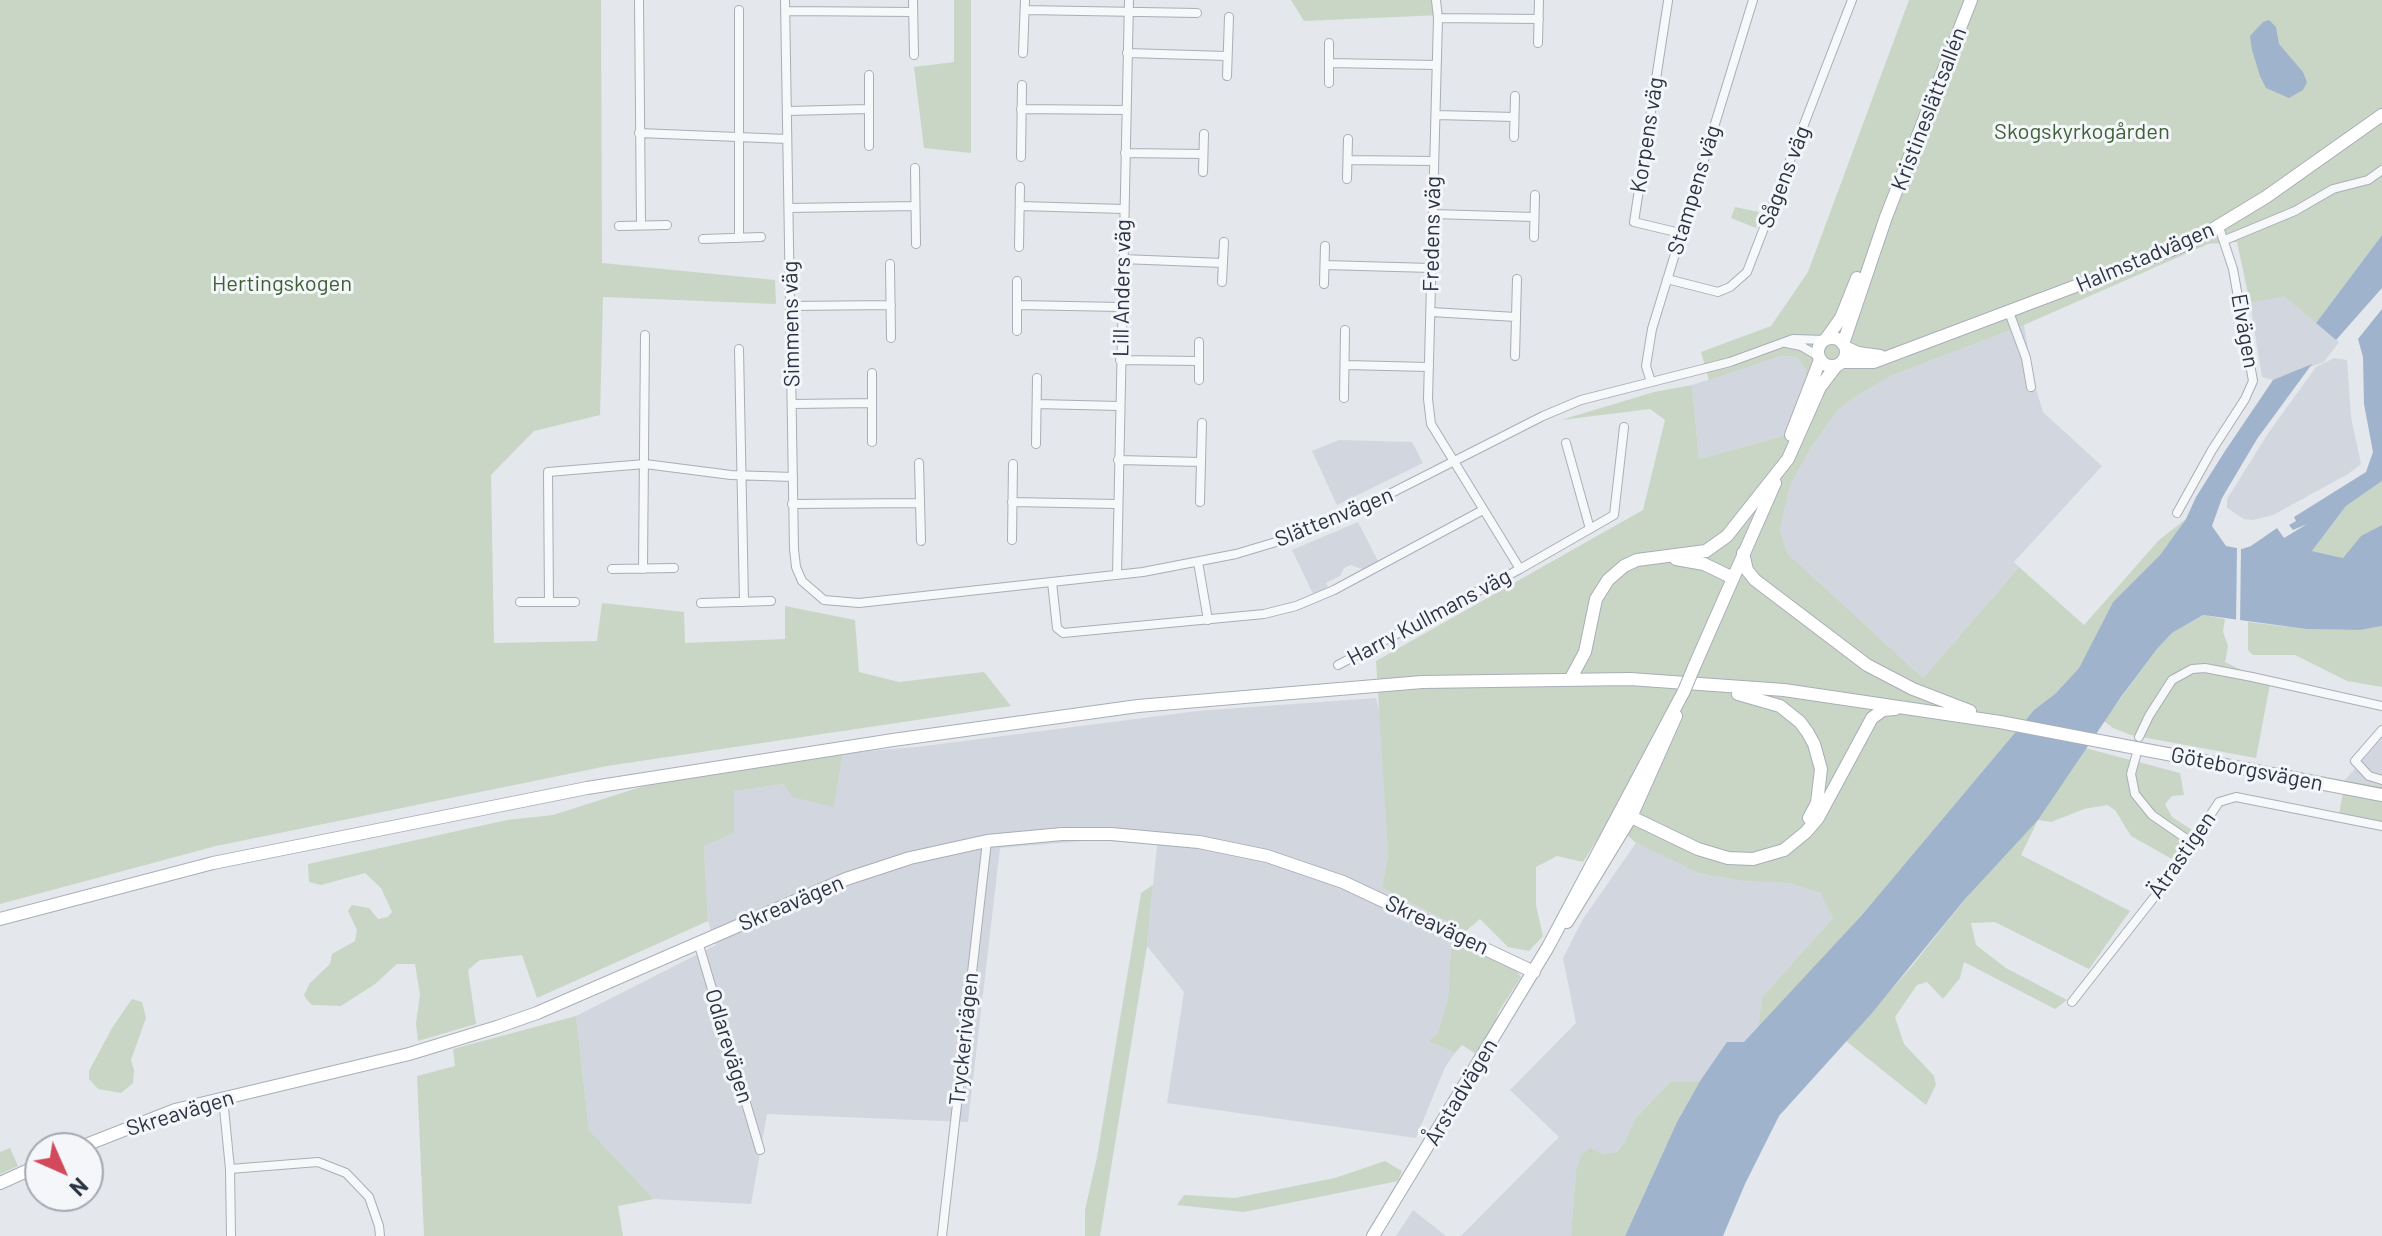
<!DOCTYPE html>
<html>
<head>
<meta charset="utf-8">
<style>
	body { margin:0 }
	#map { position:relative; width:2382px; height:1236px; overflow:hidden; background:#e4e7ec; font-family:Barlow,sans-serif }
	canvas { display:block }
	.north { position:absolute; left:24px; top:1132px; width:80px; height:80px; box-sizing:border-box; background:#f4f6f9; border:2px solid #a4a8b1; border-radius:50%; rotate:135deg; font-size:22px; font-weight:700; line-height:32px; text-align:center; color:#2b3445 }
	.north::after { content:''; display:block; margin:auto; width:28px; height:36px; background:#d1495b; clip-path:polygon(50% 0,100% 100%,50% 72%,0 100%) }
</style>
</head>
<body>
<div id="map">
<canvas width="2382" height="1236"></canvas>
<div class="north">N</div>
</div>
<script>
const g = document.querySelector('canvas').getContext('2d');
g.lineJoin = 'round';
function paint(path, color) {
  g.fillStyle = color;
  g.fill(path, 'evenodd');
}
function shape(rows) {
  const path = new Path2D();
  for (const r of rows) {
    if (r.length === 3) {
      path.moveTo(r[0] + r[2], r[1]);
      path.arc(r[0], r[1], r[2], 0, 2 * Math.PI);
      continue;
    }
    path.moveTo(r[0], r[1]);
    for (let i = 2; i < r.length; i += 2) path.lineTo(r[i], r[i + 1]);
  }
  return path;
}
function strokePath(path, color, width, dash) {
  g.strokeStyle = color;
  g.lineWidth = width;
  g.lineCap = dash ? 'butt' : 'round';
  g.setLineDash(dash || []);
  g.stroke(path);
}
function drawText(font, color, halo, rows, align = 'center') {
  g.font = font + ' Barlow,sans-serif';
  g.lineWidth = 6;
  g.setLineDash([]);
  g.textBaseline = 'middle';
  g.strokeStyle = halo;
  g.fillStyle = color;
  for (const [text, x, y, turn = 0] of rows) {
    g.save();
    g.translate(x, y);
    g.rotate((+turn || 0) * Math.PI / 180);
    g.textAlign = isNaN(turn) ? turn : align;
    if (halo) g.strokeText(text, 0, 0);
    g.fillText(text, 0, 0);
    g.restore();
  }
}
const built = shape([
	[2284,295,2339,342,2324,362,2273,380,2262,377,2250,303],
	[2024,325,2033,379,2043,412,2102,466,2014,562,2019,567,1923,678,1788,554,1780,530,1790,484,1810,449,1838,410,1855,397,1893,375],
	[1781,356,1797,357,1806,370,1805,384,1787,435,1699,459,1692,385],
	[2334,358,2347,360,2351,417,2361,464,2348,474,2273,515,2253,520,2244,519,2227,508,2227,499,2269,432,2316,367],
	[1339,440,1412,442,1423,463,1337,505,1312,451],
	[1358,522,1379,563,1365,570,1351,565,1344,568,1340,576,1326,583,1328,587,1313,594,1292,550],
	[1376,698,1380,715,1388,854,1382,888,1466,931,1472,948,1451,947,1448,998,1438,1032,1428,1041,1455,1053,1445,1067,1416,1138,1167,1103,1184,992,1147,946,1157,845,1095,840,1000,848,968,1122,767,1114,751,1204,654,1199,589,1130,576,1016,716,945,708,921,704,846,734,791,784,784,834,807,843,753,917,747,1198,711],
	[2382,738,2382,786,2345,780],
	[1636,843,1698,873,1743,881,1788,883,1820,893,1833,918,1762,997,1758,1028,1744,1042,1719,1055,1700,1081,1670,1082,1636,1118,1624,1143,1615,1152,1602,1154,1576,1171,1571,1236,1461,1236,1559,1137,1510,1090,1576,1023,1563,958,1583,919],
	[1413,1210,1446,1236,1396,1236]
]);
const green = shape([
	[0,0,601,0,602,263,775,280,776,304,603,297,600,415,534,431,491,475,494,643,597,641,602,603,684,612,685,643,785,639,785,606,855,620,859,672,899,682,984,672,1011,706,607,766,216,846,0,904],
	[954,0,971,0,971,153,924,148,914,67,954,62],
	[1291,0,1441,0,1441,15,1304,21],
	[1909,0,2382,0,2382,235,2316,323,2284,296,2250,303,2237,242,2208,244,2024,325,1893,375,1855,397,1838,410,1810,449,1790,485,1780,530,1788,554,1923,678,2019,567,2084,625,2159,540,2186,519,2160,555,2113,602,2079,668,2056,693,2034,710,1861,916,1758,1028,1762,997,1833,918,1820,893,1788,883,1743,881,1698,873,1636,843,1610,819,1583,862,1557,856,1536,867,1536,905,1543,936,1529,951,1508,947,1480,919,1466,931,1382,888,1388,854,1376,661,1643,510,1665,420,1650,409,1561,420,1654,392,1692,385,1699,459,1787,435,1805,384,1806,370,1797,357,1781,356,1709,380,1701,352,1771,326,1808,272],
	[1735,207,1759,212,1756,228,1731,218],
	[2382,481,2382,525,2361,537,2343,558,2312,551,2346,506],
	[2203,615,2225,619,2223,632,2228,646,2225,662,2270,684,2256,758,2131,735,2113,728,2104,721,2157,649,2172,633],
	[2248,622,2306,629,2360,630,2382,626,2382,687,2347,681,2295,655,2253,655,2248,650],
	[2085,748,2180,773,2184,795,2172,796,2165,804,2172,817,2192,830,2172,859,2131,836,2115,810,2107,805,2084,809,2051,822,2038,820,2021,855,2130,911,2089,969,1995,922,1971,923,1976,945,2006,968,2067,1000,2055,1009,1964,962,1960,978,1943,999,1927,982,1917,985,1895,1017,1904,1044,1934,1076,1936,1085,1926,1105,1846,1041,1912,966],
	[843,753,834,807,792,797,784,784,734,791,734,833,704,846,708,921,537,998,522,955,480,960,468,970,476,1024,418,1041,416,1023,420,995,415,964,397,964,375,984,341,1006,312,1005,306,999,304,995,310,983,330,964,332,954,355,941,357,930,348,911,352,905,369,908,378,919,388,917,392,912,381,888,365,873,321,885,309,882,308,864,507,820,553,815,647,785],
	[2345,780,2382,786,2382,825,2339,815],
	[1153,885,1147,946,1100,1236,1085,1236,1085,1210,1097,1157,1141,893],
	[1451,947,1472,948,1515,968,1521,977,1499,1011,1491,1036,1479,1056,1462,1045,1455,1053,1428,1041,1438,1032,1448,998],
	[132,999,142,1002,146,1018,131,1060,134,1070,133,1083,121,1093,98,1089,89,1079,89,1071,112,1028],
	[576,1016,589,1130,654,1199,618,1206,623,1236,424,1236,417,1076,455,1066,453,1049],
	[1700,1081,1677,1122,1625,1236,1571,1236,1576,1171,1582,1155,1590,1148,1602,1154,1616,1152,1624,1143,1636,1118,1670,1082],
	[10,1148,18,1166,0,1174,0,1152],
	[1385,1161,1402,1171,1398,1181,1244,1212,1177,1205,1184,1195,1235,1198,1335,1178]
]);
const water = shape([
	[2269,20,2276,27,2279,44,2303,72,2307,82,2303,90,2289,98,2266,88,2260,76,2252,50,2250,36,2263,22],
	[2382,235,2382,288,2336,340,2316,323],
	[2382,309,2382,481,2346,506,2312,551,2343,558,2361,536,2382,525,2382,626,2360,630,2306,629,2203,615,2172,633,2157,649,2121,697,2038,820,1965,899,1872,1013,1779,1116,1745,1184,1723,1236,1625,1236,1677,1122,1700,1081,1727,1042,1744,1042,1861,916,2034,710,2056,693,2079,668,2113,602,2160,555,2186,519,2196,497,2225,451,2273,380,2312,364,2257,439,2222,498,2212,526,2226,546,2242,549,2251,546,2277,528,2284,538,2307,524,2293,530,2289,525,2296,521,2294,517,2366,472,2373,452,2364,404,2363,357,2358,339]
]);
const pier = shape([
	[2237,548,2241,548,2240,625,2236,625]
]);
const street = shape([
	[639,0,641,225],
	[785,0,794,549,796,567,802,581,824,600,859,603,1143,572,1236,554,1276,542,1350,514,1543,416,1581,400,1730,362,1793,339,1825,340],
	[913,0,914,55],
	[1436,0,1438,18,1428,399,1431,424,1520,569],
	[1668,1,1634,222,1680,233],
	[739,10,739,238],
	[1025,10,1197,13],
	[786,11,913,12],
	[1438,18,1539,19],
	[1538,43,1539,0],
	[1023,53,1025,0],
	[1127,53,1227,56],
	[1329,63,1436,65],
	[869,75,869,146],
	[1227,76,1229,17],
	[1329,83,1329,43],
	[1021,109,1126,110],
	[787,111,868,109],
	[1436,115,1514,117],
	[639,133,787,139],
	[1514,137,1515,96],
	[1125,153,1203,154],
	[1021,157,1022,85],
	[1348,160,1434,161],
	[915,168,916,244],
	[1203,172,1204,134],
	[1347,179,1348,139],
	[1020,206,1124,209],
	[789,208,915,206],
	[1433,214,1534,217],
	[619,226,667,225],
	[1534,237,1535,195],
	[703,239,761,237],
	[2225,240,2295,211,2333,189,2368,180,2382,170],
	[1019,247,1020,187],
	[1122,259,1223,263],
	[890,264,891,338],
	[1325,265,1431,268],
	[1667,279,1718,292,1730,287,1747,272,1852,0],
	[1222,282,1224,242],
	[1324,284,1325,246],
	[1018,305,1121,307],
	[790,306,891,305],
	[1431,312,1516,317],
	[2009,312,2026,358,2031,387],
	[1017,331,1017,281],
	[1786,343,1801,346,1818,356],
	[739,349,744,602],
	[1515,356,1517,279],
	[1120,360,1199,361],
	[1345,365,1429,367],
	[872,373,872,442],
	[1199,380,1199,342],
	[1651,382,1646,366,1652,329,1753,0],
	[1344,398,1345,330],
	[792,404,872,403],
	[1037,404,1119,406],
	[1566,443,1590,529],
	[1036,444,1037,378],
	[1118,460,1201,462],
	[919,463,921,541],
	[1012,502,1117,504],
	[1200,502,1202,423],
	[792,504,919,503],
	[2177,513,2212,450,2245,399,2253,381,2233,269,2219,227],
	[1012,540,1013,464],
	[1198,562,1208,620],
	[612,569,674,568],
	[643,569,645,335],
	[1117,575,1129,0],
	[1052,582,1057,628,1063,633,1264,614,1296,606,1334,590,1483,510],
	[520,602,575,602],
	[549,602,548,472,645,464,731,475,793,477],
	[701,603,771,601],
	[1338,665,1520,569,1614,515,1624,427],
	[2382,730,2355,761,2369,776,2382,780],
	[2139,737,2149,716,2172,680,2192,669,2205,668,2252,677,2382,706],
	[2136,756,2131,774,2135,794,2152,815,2191,842],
	[698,942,760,1150],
	[2072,1002,2163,886,2219,802,2236,797,2382,826],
	[223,1098,230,1169,231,1236],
	[230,1169,318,1162,346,1173,369,1197,379,1226,380,1236],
	[942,1236,987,841]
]);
const secondary = shape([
	[1832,352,14],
	[1826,339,1841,318,1857,278],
	[1843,344,1886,217,1971,0],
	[1845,347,1858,353,1880,356],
	[1842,362,1874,362,2190,243,2266,197,2382,115],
	[1791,435,1820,360],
	[1743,553,1747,570,1755,580,1867,665,1913,689,1970,711],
	[1676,559,1704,564,1733,578],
	[1694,667,1775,483],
	[1571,678,1585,652,1596,599,1608,580,1624,566,1637,560,1706,551,1727,536,1788,459,1820,387,1836,366],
	[1738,694,1780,706,1800,722,1808,733,1814,744,1821,769,1817,803,1809,818],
	[1621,812,1698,849,1728,858,1753,859,1784,850,1806,832,1818,818,1872,718,1883,710,1895,709],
	[0,919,213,863,587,788,893,740,1138,706,1422,682,1630,679,1784,690,2000,722,2382,795],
	[1567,922,1631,817,1676,716],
	[78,1148,175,1110,409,1054,497,1027,537,1013,846,879,910,858,987,841,1062,834,1111,834,1199,842,1267,856,1343,882,1534,972],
	[0,1183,40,1165],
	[1373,1236,1548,947,1684,691]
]);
const secondaryBridge = shape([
	[1684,691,1694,667]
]);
const streetNames = [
	["Kristineslättsallén",1929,109,-69],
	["Korpens väg",1647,135,-81],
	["Sågens väg",1784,177,-69],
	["Stampens väg",1694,190,-73],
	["Fredens väg",1432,234,-89],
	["Halmstadvägen",2145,257,-23],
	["Lill Anders väg",1122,288,-89],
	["Simmens väg",791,324,-91],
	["Elvägen",2245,331,80],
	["Slättenvägen",1334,517,-22],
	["Harry Kullmans väg",1429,617,-28],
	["Göteborgsvägen",2247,769,11],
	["Ätrastigen",2182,855,-55],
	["Skreavägen",791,903,-23],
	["Skreavägen",1437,925,25],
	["Tryckerivägen",964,1039,-84],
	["Odlarevägen",729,1046,73],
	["Årstadvägen",1461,1092,-59],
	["Skreavägen",180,1113,-17]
];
const parkNames = [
	["Skogskyrkogården",2082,132],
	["Hertingskogen",282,284]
];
paint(built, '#d2d6de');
paint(green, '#c9d6c5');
paint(water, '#9fb4cc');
paint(pier, '#e4e7ec');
strokePath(street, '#a9aeb7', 10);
strokePath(secondary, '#a9aeb7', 14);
strokePath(street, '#f7f8fa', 8);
strokePath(secondary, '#fff', 12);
strokePath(secondaryBridge, '#a9aeb7', 14, []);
strokePath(secondaryBridge, '#fff', 12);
drawText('22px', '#2b3445', '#f4f6f9', streetNames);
drawText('22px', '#3f6138', '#f4f6f9', parkNames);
</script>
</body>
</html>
